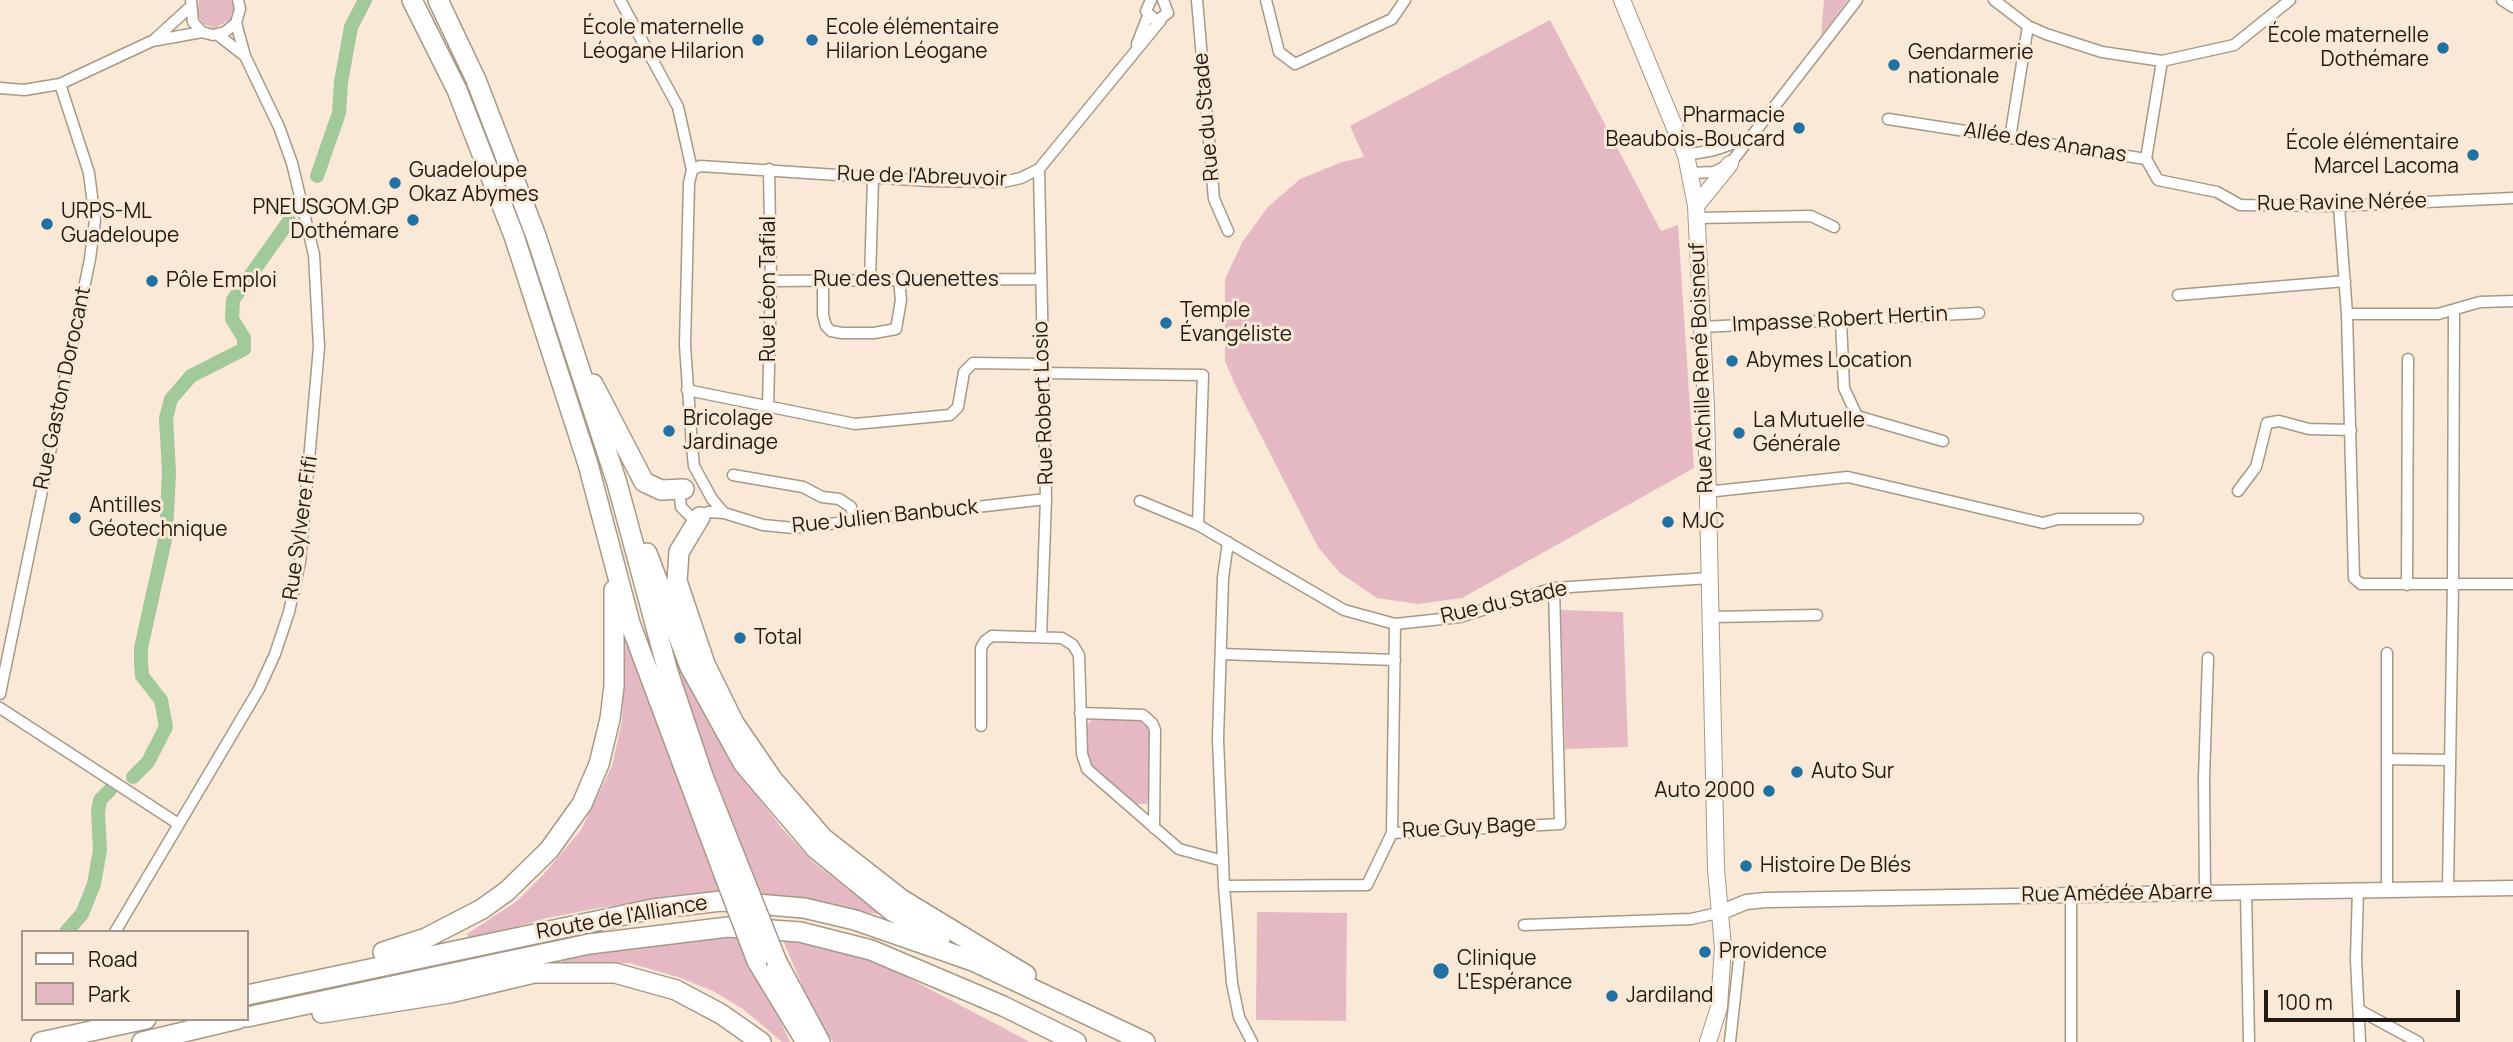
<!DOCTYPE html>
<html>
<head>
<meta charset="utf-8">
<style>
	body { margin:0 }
	#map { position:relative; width:2513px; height:1042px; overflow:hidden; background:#f9e9d6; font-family:Manrope,sans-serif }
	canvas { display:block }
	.legend { position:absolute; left:21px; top:930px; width:228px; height:91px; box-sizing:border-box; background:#f9e9d6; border:2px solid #a29688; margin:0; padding:9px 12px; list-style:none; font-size:21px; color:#201a13 }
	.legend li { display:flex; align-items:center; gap:14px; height:35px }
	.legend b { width:35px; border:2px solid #a29688 }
	.scale { position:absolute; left:2264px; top:990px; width:196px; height:32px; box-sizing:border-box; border:4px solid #201a13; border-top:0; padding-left:9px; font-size:21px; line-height:24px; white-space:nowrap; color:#201a13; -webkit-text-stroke:5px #f9e9d6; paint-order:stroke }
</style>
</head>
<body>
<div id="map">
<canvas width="2513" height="1042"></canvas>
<ul class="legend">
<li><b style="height:9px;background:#fff"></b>Road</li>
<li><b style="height:19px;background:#e5b9c3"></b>Park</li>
</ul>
<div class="scale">100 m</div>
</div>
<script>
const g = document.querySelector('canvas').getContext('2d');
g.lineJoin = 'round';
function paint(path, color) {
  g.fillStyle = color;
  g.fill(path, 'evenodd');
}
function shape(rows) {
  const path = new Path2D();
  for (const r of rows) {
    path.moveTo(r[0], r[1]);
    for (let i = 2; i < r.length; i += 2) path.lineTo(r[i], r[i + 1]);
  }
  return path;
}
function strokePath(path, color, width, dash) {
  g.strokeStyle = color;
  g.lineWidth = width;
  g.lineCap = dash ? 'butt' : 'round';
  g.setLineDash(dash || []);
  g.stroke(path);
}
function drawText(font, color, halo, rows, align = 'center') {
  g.font = font + ' Manrope,sans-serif';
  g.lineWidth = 6;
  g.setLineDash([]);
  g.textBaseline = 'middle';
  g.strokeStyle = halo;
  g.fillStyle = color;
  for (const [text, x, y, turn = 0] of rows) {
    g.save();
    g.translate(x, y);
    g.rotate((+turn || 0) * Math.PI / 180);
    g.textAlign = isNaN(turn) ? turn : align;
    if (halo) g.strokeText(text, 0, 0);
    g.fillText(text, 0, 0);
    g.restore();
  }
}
const green = shape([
	[199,0,232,0,234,7,231,19,215,28,203,24,197,14],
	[1824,0,1848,0,1821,36],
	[1550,20,1661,231,1678,225,1694,468,1462,598,1418,604,1377,598,1340,573,1318,547,1236,387,1225,361,1225,279,1243,241,1268,207,1300,179,1342,162,1364,157,1350,126],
	[654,579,695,686,727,757,781,827,813,862,881,915,791,897,763,899,722,801,682,688],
	[1561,610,1623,612,1628,747,1565,749],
	[626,630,725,893,604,907,547,918,469,941,467,934,517,901,543,875,581,830,612,766,622,721],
	[1093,719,1142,720,1149,726,1151,796,1146,804,1137,804,1094,772,1087,757,1086,726],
	[1257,912,1347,913,1346,1021,1256,1020],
	[742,936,790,1042,782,1042,743,1009,713,991,678,977,629,963,564,964,562,960,683,938],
	[783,940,807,940,882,964,1030,1042,833,1042,815,1016]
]);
const canal = shape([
	[317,176,339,113,341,82,351,27,365,0],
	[133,777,148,762,166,727,161,700,142,676,141,663,141,648,166,535,169,472,166,418,171,399,191,376,244,349,244,338,232,319,233,300,289,221],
	[66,932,82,914,94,884,100,850,98,812,100,800,110,790]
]);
const street = shape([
	[191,0,193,22,202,32,213,35,225,32,236,23,240,9,238,0],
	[620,0,678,107,692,170,689,183,685,345,692,447,694,466,712,499,724,513],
	[1151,0,1146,11,1156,21,1168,13,1163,0],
	[1197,0,1214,199,1228,231],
	[1266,0,1279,52,1295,64,1392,19,1405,0],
	[1994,0,2028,26,2046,34,2102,52,2162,61,2234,45,2290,0],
	[2502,0,2513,7],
	[218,35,245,56],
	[155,39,189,8],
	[1137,44,1148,16],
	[0,88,24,90,60,84,152,41,202,32],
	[1888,119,2146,159,2162,61],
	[2010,138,2028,26],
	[1686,155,1714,150,1750,138],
	[2146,159,2158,180,2217,192,2240,205,2339,206,2513,198],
	[1039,169,1046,499,1041,637],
	[692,170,700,166,929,181,1003,182,1021,178,1039,169,1161,20],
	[1692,173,1714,172,1730,164,1857,0],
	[2339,206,2347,314,2354,578,2361,584,2453,584,2448,888],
	[1697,218,1811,216,1834,227],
	[870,280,873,178],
	[771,281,1041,279],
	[823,281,823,315,826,326,831,331,842,333,874,333,896,329,901,300,899,281],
	[2178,295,2345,281],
	[2454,310,2453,584,2513,584],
	[2347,314,2438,314,2480,302,2513,301],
	[1841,320,1844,388,1857,416,1943,441],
	[1702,327,1979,313],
	[1042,373,1203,375,1198,525],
	[687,390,855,424,950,415,958,407,964,372,973,363,1042,364],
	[768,408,771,281,769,169],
	[733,475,803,487,822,497,839,499,851,507,855,522],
	[687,487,680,497,681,507,690,516,701,516],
	[2238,491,2256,467,2267,423,2279,421,2309,429,2351,430],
	[1706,492,1848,477,2043,523,2058,519,2138,519],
	[1140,501,1198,525,1344,610,1395,624,1460,617,1554,588,1710,578],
	[708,512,724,513,763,525,794,528,1046,499],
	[1228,542,1223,578,1218,739,1224,886,1232,983,1239,1017,1252,1042],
	[2407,585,2408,359],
	[1712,617,1817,615],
	[1221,654,1395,660],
	[0,694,90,259,95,220,89,173,60,84],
	[0,708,177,823],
	[1080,713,1143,715,1152,723,1155,730,1154,828],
	[981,726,981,648,985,641,992,636,1062,638,1073,645,1079,655,1082,754,1087,769,1179,849,1223,861],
	[2387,759,2450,760],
	[1392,833,1560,824,1554,588],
	[1224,886,1367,885,1392,833,1395,624],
	[2358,890,2356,959,2360,1042],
	[2387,890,2387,653],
	[2246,892,2249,1042],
	[2205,893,2204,778,2208,658],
	[1524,925,1691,919,1722,912],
	[115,932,259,689,275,654,289,612,300,562,319,347,314,255,292,163,279,127,245,56,236,23],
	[2359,1010,2418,1042],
	[1730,1042,1739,960],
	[2071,1042,2071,895]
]);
const secondary = shape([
	[1722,912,1746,902,1766,900,2513,888]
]);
const primary = shape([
	[1622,0,1686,155,1696,206,1706,408,1716,869,1723,947,1719,1007,1708,1042],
	[1696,206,1730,164]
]);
const highway = shape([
	[412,0,457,90,514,236,588,464,630,623,722,869],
	[438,0,476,80,536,236,617,483,668,672,703,776,740,869],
	[593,384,644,482,661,490,684,489],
	[700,517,679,552,677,581,705,664,734,723,773,780,823,838,901,899,1026,975],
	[647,553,690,667,743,763,816,849,892,911,940,939],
	[383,952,426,938,482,909,507,891,549,850,582,804,599,764,610,719,614,686,614,590],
	[757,961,806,1042],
	[777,962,820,1042],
	[247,995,653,909,721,901,804,908,855,920,973,961,1145,1042],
	[322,1013,450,993,534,973,615,973,676,990,721,1014,761,1042],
	[247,1017,589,944,728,927,800,932,871,950,1003,1006,1076,1042],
	[41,1042,146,1019],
	[142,1042,238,1019]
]);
const highwayBridge = shape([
	[722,869,757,961],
	[740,869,777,962]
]);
const markers = [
	[758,40,7,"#2271a3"],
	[812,40,7,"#2271a3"],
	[2443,48,7,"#2271a3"],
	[1894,65,7,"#2271a3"],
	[1799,128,7,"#2271a3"],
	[2473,155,7,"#2271a3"],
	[395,183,7,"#2271a3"],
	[413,220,7,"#2271a3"],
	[47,224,7,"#2271a3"],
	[152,281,7,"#2271a3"],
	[1166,323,7,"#2271a3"],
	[1732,361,7,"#2271a3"],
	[669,431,7,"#2271a3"],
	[1739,433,7,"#2271a3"],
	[75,518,7,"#2271a3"],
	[1668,522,7,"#2271a3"],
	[740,638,7,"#2271a3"],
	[1797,772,7,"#2271a3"],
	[1769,791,7,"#2271a3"],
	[1746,866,7,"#2271a3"],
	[1705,952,7,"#2271a3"],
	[1441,971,9,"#2271a3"],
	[1612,996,7,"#2271a3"]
];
const poiNames = [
	["École maternelle",744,28,"right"],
	["Léogane Hilarion",744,52,"right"],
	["Ecole élémentaire",826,28],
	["Hilarion Léogane",826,52],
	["École maternelle",2429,36,"right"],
	["Dothémare",2429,60,"right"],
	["Gendarmerie",1908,53],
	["nationale",1908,77],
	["Pharmacie",1785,116,"right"],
	["Beaubois-Boucard",1785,140,"right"],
	["École élémentaire",2459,143,"right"],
	["Marcel Lacoma",2459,167,"right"],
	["Guadeloupe",409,171],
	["Okaz Abymes",409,195],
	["PNEUSGOM.GP",399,208,"right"],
	["Dothémare",399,232,"right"],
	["URPS-ML",61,212],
	["Guadeloupe",61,236],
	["Pôle Emploi",166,281],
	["Temple",1180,311],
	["Évangéliste",1180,335],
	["Abymes Location",1746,361],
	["Bricolage",683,419],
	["Jardinage",683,443],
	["La Mutuelle",1753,421],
	["Générale",1753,445],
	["Antilles",89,506],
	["Géotechnique",89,530],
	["MJC",1682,522],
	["Total",754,638],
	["Auto Sur",1811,772],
	["Auto 2000",1755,791,"right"],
	["Histoire De Blés",1760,866],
	["Providence",1719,952],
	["Clinique",1457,959],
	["L'Espérance",1457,983],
	["Jardiland",1626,996]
];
const streetNames = [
	["Rue du Stade",1207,117,-95],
	["Allée des Ananas",2045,143,9],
	["Rue de l'Abreuvoir",922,177,2],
	["Rue Ravine Nérée",2342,203,-1],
	["Rue des Quenettes",906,280],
	["Rue Léon Tafial",769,289,-90],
	["Impasse Robert Hertin",1840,320,-3],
	["Rue Achille René Boisneuf",1702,368,-92],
	["Rue Gaston Dorocant",63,388,-78],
	["Rue Robert Losio",1044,403,-92],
	["Rue Julien Banbuck",885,517,-6],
	["Rue Sylvere Fifi",301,528,-82],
	["Rue du Stade",1504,603,-13],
	["Rue Guy Bage",1469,828,-3],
	["Rue Amédée Abarre",2117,894,-1],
	["Route de l'Alliance",622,918,-10]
];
paint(green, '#e5b9c3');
strokePath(canal, '#a2c999', 14);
strokePath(street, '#a79987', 13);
strokePath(secondary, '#a79987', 17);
strokePath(primary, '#a79987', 18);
strokePath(highway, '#a79987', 22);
strokePath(street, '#fff', 10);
strokePath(secondary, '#fff', 14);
strokePath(primary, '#fff', 16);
strokePath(highway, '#fff', 19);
strokePath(highwayBridge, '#a79987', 22, []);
strokePath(highwayBridge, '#fff', 19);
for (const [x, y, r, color] of markers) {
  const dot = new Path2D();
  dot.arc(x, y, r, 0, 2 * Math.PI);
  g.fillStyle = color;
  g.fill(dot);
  strokePath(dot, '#f9e9d6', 2.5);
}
drawText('21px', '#201a13', '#f9e9d6', poiNames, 'left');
drawText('21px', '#201a13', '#f9e9d6', streetNames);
</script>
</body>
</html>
